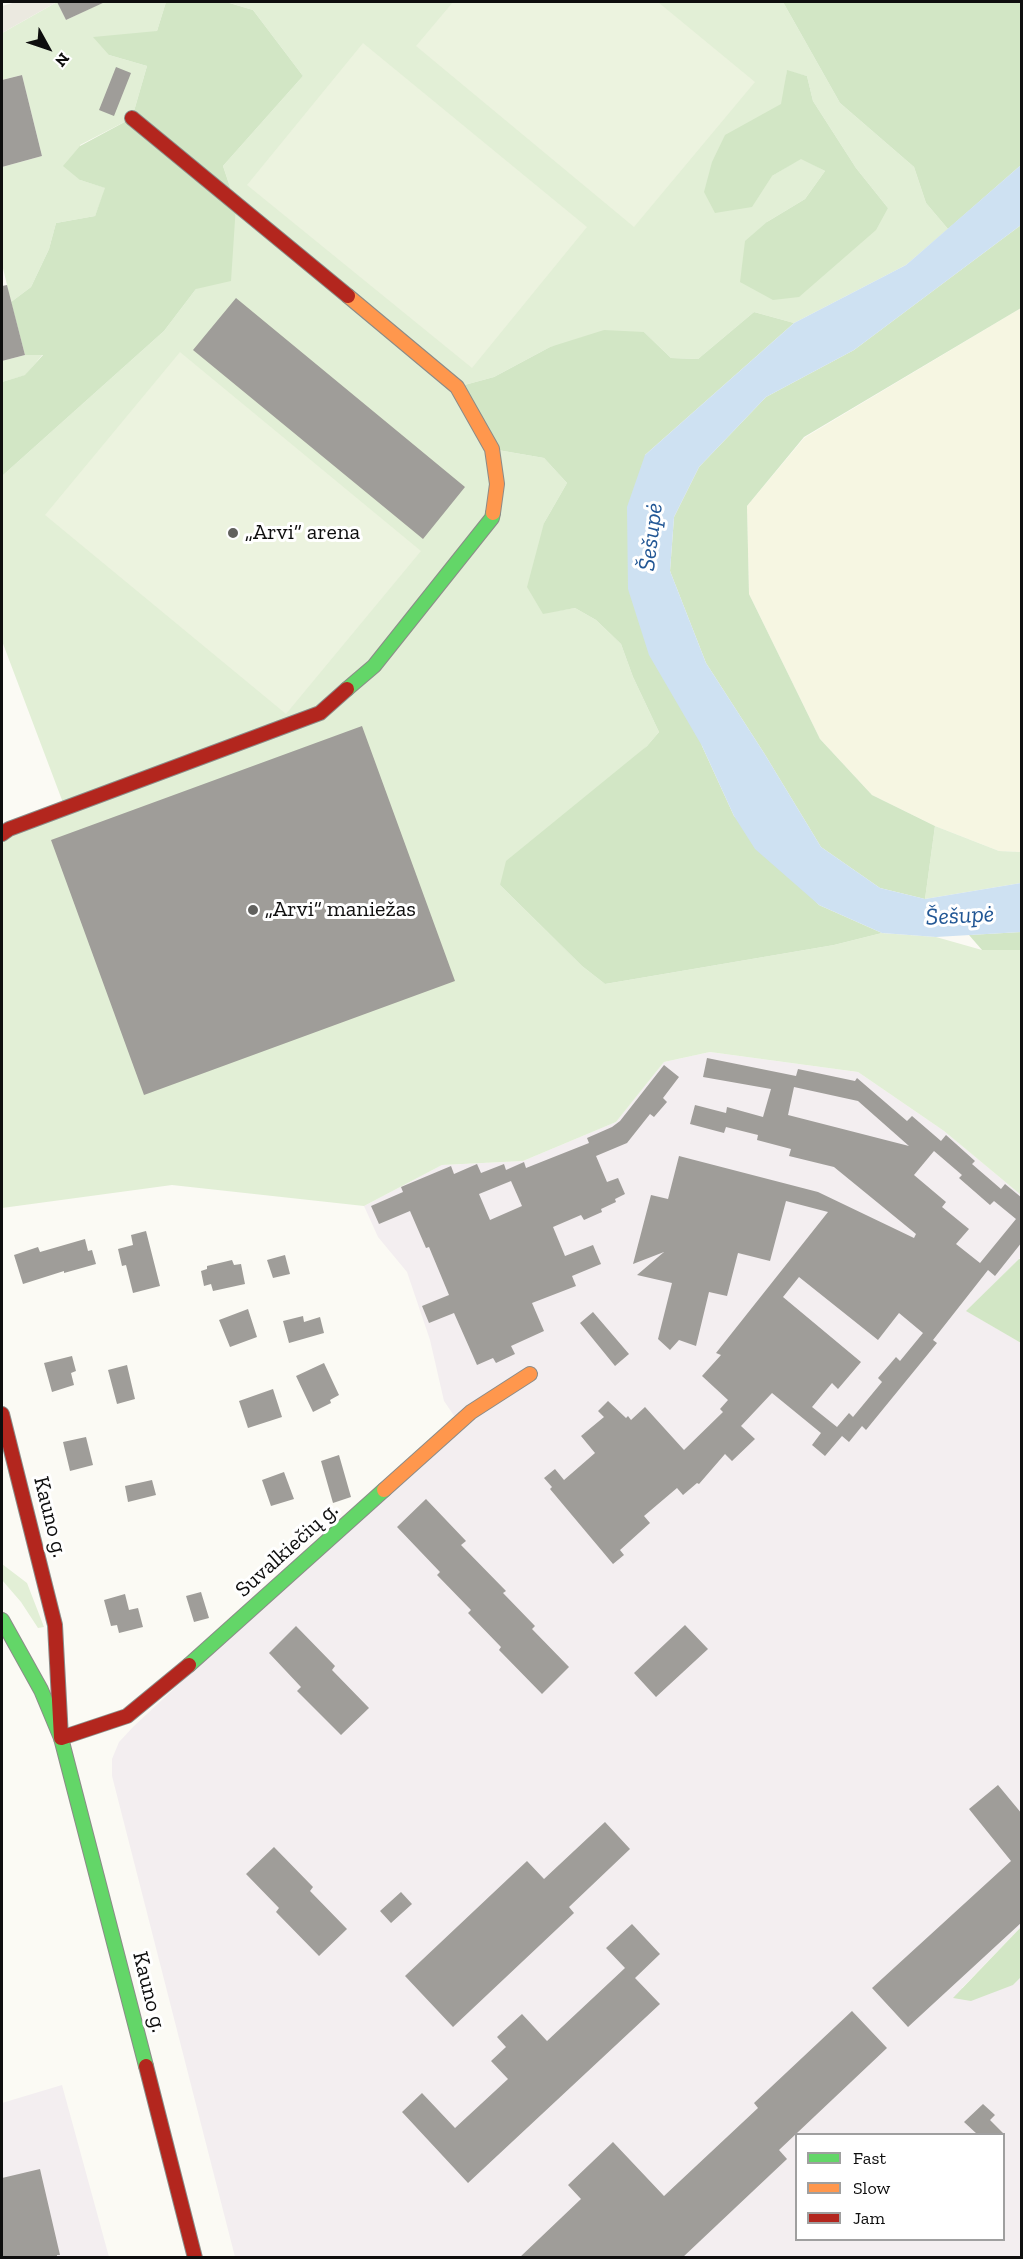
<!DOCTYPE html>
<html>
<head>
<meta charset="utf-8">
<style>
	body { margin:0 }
	#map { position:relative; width:1023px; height:2259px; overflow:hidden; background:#fbfaf4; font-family:"Zilla Slab",serif }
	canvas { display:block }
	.frame { position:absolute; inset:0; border:3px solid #0e0e0e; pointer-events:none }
	.legend { position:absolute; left:795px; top:2133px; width:210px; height:108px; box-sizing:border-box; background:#fff; border:2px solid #9f9f9f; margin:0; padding:8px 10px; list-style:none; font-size:18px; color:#0e0e0e }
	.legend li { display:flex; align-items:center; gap:12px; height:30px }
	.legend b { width:30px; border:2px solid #9f9f9f }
	.north { position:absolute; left:18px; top:18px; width:60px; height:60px; -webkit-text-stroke:4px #fff; paint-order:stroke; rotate:130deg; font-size:16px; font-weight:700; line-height:24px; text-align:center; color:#0e0e0e }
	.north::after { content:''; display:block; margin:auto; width:21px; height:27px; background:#0e0e0e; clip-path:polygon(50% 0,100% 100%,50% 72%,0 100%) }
</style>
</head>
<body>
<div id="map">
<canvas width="1023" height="2259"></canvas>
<div class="frame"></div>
<ul class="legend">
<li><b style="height:8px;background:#63d668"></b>Fast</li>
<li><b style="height:8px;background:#ff974d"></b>Slow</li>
<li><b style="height:8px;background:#b3261e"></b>Jam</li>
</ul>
<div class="north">N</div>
</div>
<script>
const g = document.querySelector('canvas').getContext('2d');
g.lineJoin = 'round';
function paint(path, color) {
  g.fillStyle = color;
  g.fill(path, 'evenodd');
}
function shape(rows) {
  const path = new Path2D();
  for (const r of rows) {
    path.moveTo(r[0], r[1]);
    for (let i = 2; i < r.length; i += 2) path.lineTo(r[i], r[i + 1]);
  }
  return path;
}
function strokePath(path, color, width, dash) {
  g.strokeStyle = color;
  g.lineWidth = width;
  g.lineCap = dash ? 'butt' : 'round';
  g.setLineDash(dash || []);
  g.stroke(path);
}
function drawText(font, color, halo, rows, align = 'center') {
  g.font = font + ' "Zilla Slab",serif';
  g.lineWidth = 6;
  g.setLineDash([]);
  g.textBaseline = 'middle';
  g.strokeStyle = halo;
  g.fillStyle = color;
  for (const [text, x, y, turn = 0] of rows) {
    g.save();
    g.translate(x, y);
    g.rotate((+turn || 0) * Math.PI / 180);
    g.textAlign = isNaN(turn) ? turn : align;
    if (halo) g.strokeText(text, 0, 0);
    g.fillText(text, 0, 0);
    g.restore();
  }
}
const industrial = shape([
	[710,1052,858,1072,944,1131,1021,1195,1021,1257,967,1311,1021,1343,1021,1927,962,1988,1013,1985,1021,1977,1021,2257,235,2257,112,1776,112,1759,119,1742,134,1726,459,1423,444,1401,430,1340,407,1272,378,1237,364,1206,442,1165,523,1161,616,1122,664,1062],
	[796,2134,1004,2134,1004,2240,796,2240],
	[62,2085,109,2257,2,2258,2,2103]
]);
const farmland = shape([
	[1021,308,1021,852,999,851,935,826,872,795,820,739,749,594,747,506,804,438]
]);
const green = shape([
	[57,2,66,20,104,2,166,2,157,31,109,55,147,66,132,118,80,145,80,180,106,188,95,216,56,223,49,249,31,287,11,302,2,264,2,167,42,156,22,75,2,80,2,33],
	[226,2,783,2,840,103,914,167,926,203,948,229,906,265,794,323,754,312,698,359,671,358,644,332,550,347,494,377,457,387,492,449,544,458,567,483,544,523,543,613,575,608,596,620,621,644,633,677,659,732,647,746,500,885,582,966,605,984,834,945,882,933,936,937,982,950,1021,950,1021,1195,944,1131,858,1072,710,1052,664,1062,616,1122,523,1161,442,1165,364,1206,172,1185,2,1208,2,834,65,808,2,641,2,476,164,331,196,289,236,205,223,166,303,76,253,10],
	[787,71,807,76,813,101,856,168,888,208,767,222,805,199,825,171,801,158,772,176],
	[43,354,26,375,2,382,2,361,25,355],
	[935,826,999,851,1021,852,1021,883,925,899],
	[2,1564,27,1583,44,1627,38,1628,21,1602,2,1580]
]);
const forest = shape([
	[166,2,226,2,253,10,303,76,223,166,236,205,231,281,196,289,164,331,2,476,2,382,25,375,43,355,25,355,11,302,31,287,49,249,56,223,95,216,105,188,80,180,63,166,80,146,132,118,147,66,109,55,93,37,157,31],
	[783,2,1021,2,1021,165,948,229,926,203,914,167,840,103],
	[787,70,807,76,813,101,856,168,888,208,876,230,799,297,773,300,740,282,745,241,767,222,805,199,825,171,801,159,772,176,752,207,715,213,704,192,712,162,725,135,781,104],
	[1021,225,1021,308,804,437,747,506,749,594,820,739,872,795,935,826,925,899,880,888,821,847,764,753,706,663,670,571,674,517,699,467,766,397,854,350],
	[754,312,794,323,645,455,702,746,734,816,819,905,882,933,834,945,605,984,582,966,500,885,506,861,647,746,659,732,633,677,621,644,596,620,575,608,543,614,527,587,544,523,567,483,544,458,492,449,457,387,494,377,550,347,604,330,644,332,671,358,698,359],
	[1021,932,1021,950,982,950,969,935],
	[1019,1259,1021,1259,1021,1343,966,1311],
	[1021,1927,1021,1977,1013,1985,971,2001,953,1998]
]);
const pitch = shape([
	[453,2,658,2,755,82,634,227,416,46],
	[363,43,587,227,472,368,247,185],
	[180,352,421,551,286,714,45,515]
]);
const plaza = shape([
	[16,2,57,2,2,33,2,6]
]);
const water = shape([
	[1021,165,1021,225,854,350,766,397,699,467,674,517,670,571,706,663,764,753,821,847,880,888,925,899,1021,883,1021,932,936,937,882,933,819,905,755,849,734,816,702,746,649,655,628,589,627,507,645,455,794,323,906,265]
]);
const building = shape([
	[57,2,105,2,66,20],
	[116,67,131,73,114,116,99,110],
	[22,75,42,156,2,167,2,80],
	[7,285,25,355,2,361,2,286],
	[236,298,465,487,423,539,193,350],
	[362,726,455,981,144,1095,51,840],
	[707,1058,796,1076,798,1069,855,1081,857,1078,907,1121,912,1116,941,1141,946,1135,975,1161,972,1164,1001,1189,1005,1184,1022,1198,1022,1242,995,1276,988,1270,933,1340,937,1343,866,1430,862,1426,849,1442,842,1436,825,1456,812,1445,821,1433,772,1393,741,1426,755,1439,732,1461,725,1454,699,1484,697,1483,683,1495,677,1488,644,1516,650,1523,620,1550,624,1555,613,1564,550,1489,552,1487,544,1478,555,1469,564,1480,595,1453,581,1436,604,1417,598,1411,608,1401,626,1418,628,1416,631,1420,645,1407,684,1450,723,1412,720,1409,728,1400,702,1376,721,1355,716,1353,828,1212,786,1201,770,1261,738,1253,727,1296,709,1292,696,1346,679,1340,670,1350,658,1339,672,1283,637,1275,664,1252,633,1264,651,1195,668,1199,679,1156,818,1192,914,1238,916,1234,834,1167,789,1156,791,1149,757,1140,758,1135,726,1127,724,1133,690,1124,695,1105,726,1113,727,1107,763,1117,771,1089,703,1077],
	[794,1087,858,1101,909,1146,788,1115],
	[934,1151,962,1175,959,1178,990,1205,994,1201,1016,1219,980,1263,956,1244,969,1229,942,1207,946,1202,914,1175],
	[799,1277,878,1340,899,1313,923,1333,900,1361,896,1357,878,1378,882,1382,853,1417,849,1413,837,1427,812,1407,832,1383,838,1389,861,1362,783,1297],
	[664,1065,679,1077,663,1098,667,1102,654,1117,650,1114,627,1143,596,1156,607,1182,618,1178,625,1194,615,1199,616,1202,601,1209,602,1212,584,1220,581,1215,553,1227,565,1256,593,1245,601,1264,572,1276,576,1286,532,1303,544,1331,511,1346,515,1354,496,1363,493,1358,477,1365,454,1313,429,1323,422,1306,449,1295,429,1247,426,1248,410,1211,379,1224,371,1206,403,1192,401,1187,451,1166,454,1174,477,1164,481,1173,504,1164,506,1170,524,1162,526,1168,589,1143,587,1138,612,1127,620,1121],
	[511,1181,522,1206,490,1220,479,1194],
	[146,1231,160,1286,133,1293,126,1265,122,1266,118,1249,133,1245,131,1235],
	[85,1239,88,1251,92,1250,96,1264,64,1273,64,1271,23,1284,14,1255,38,1247,40,1252],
	[285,1255,290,1274,273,1278,267,1260],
	[232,1260,234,1265,241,1264,245,1284,213,1291,211,1284,204,1286,201,1271,207,1269,207,1266],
	[248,1309,257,1337,230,1347,219,1320],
	[593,1312,629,1354,615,1366,580,1323],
	[303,1316,304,1322,320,1317,324,1333,289,1343,283,1321],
	[72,1356,76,1371,71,1373,74,1385,52,1392,44,1363],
	[324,1363,339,1395,330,1400,331,1403,313,1412,296,1376],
	[127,1365,135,1399,117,1404,108,1370],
	[273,1389,282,1417,248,1428,239,1401],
	[86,1437,93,1465,70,1471,63,1442],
	[339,1455,351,1497,333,1503,321,1461],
	[284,1472,294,1499,271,1506,262,1480],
	[152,1480,156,1495,128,1502,125,1486],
	[426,1499,466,1541,461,1545,506,1591,503,1593,535,1626,532,1629,569,1667,542,1694,499,1650,501,1647,468,1613,471,1610,437,1575,440,1572,397,1527],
	[201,1592,209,1618,194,1622,186,1596],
	[125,1594,129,1610,138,1608,143,1627,119,1633,117,1625,111,1626,104,1600],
	[685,1625,708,1649,656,1697,634,1673],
	[296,1626,335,1666,332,1670,369,1708,341,1735,297,1691,301,1687,269,1653],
	[998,1785,1022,1814,1022,1922,908,2027,872,1988,1011,1861,969,1809],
	[605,1822,630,1849,569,1907,574,1913,453,2027,405,1976,527,1861,544,1879],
	[274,1847,313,1887,310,1891,347,1929,319,1956,276,1912,279,1908,246,1874],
	[401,1892,412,1904,391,1923,380,1911],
	[632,1924,660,1954,635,1978,660,2004,468,2183,402,2112,422,2093,455,2128,508,2079,491,2061,506,2047,497,2037,522,2014,547,2041,625,1968,606,1948],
	[852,2011,887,2048,779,2150,787,2159,682,2258,519,2258,581,2199,568,2185,613,2142,664,2196,758,2108,754,2103],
	[983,2104,995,2115,990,2120,1004,2134,977,2134,964,2122],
	[40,2169,60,2255,57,2255,57,2258,2,2258,2,2178]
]);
const fast = shape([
	[347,689,374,666,492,518,493,513],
	[2,1620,41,1690,61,1738,146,2066],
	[189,1665,384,1490]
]);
const slow = shape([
	[348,296,457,387,492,449,497,484,493,513],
	[384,1490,471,1412,530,1374]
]);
const jam = shape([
	[132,118,348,296],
	[2,834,9,829,320,713,347,689],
	[2,1414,55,1625,61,1738,127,1716,189,1665],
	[146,2066,195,2258]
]);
const markers = [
	[233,533,6,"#61615e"],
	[253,910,6,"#61615e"]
];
const poiNames = [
	["„Arvi“ arena",245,533],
	["„Arvi“ maniežas",265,910]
];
const streetNames = [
	["Kauno g.",50,1517,76],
	["Suvalkiečių g.",287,1550,-42],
	["Kauno g.",149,1992,76]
];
const waterNames = [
	["Šešupė",651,537,-83],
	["Šešupė",960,916,-3]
];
paint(industrial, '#f3eef0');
paint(farmland, '#f6f6e2');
paint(green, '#e2efd6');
paint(forest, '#d2e6c5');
paint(pitch, '#ecf3df');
paint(plaza, '#ebe9e0');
paint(water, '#cee1f2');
paint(building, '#9f9d99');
strokePath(fast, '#8b8b88', 16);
strokePath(slow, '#8b8b88', 16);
strokePath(jam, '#8b8b88', 16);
strokePath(fast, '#63d668', 14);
strokePath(slow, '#ff974d', 14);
strokePath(jam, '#b3261e', 14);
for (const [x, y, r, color] of markers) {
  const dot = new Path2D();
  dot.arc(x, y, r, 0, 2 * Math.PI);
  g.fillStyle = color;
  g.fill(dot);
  strokePath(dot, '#fff', 2);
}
drawText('22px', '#0e0e0e', '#fff', poiNames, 'left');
drawText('22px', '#0e0e0e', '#fff', streetNames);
drawText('italic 24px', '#225795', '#fff', waterNames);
</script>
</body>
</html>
